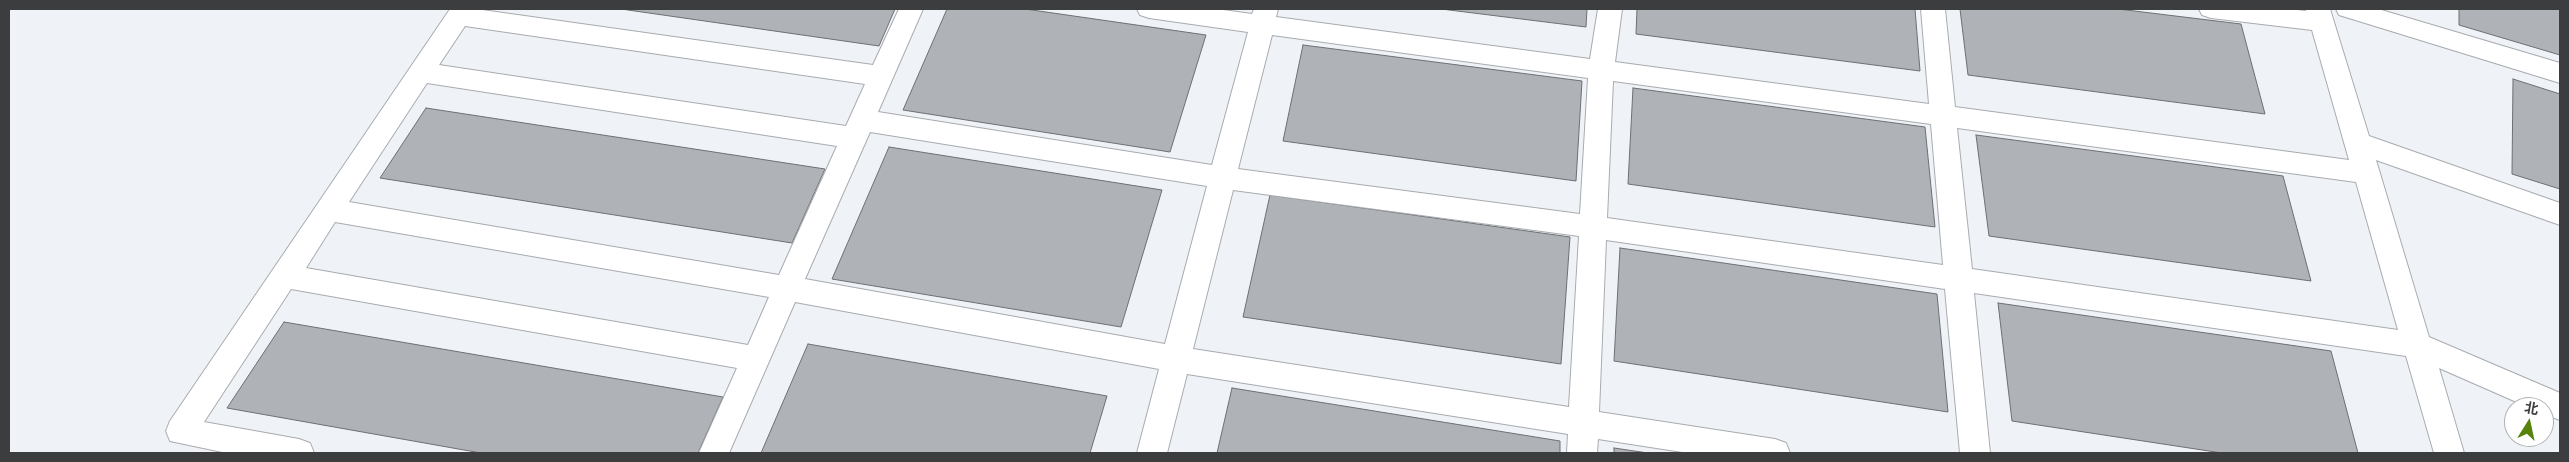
<!DOCTYPE html>
<html>
<head>
<meta charset="utf-8">
<style>
	body { margin:0 }
	#map { position:relative; width:2569px; height:462px; overflow:hidden; background:#eff2f6; font-family:Jost,"Noto Sans SC",sans-serif }
	canvas { display:block }
	.frame { position:absolute; inset:0; border:10px solid #3c3d3f; pointer-events:none }
	.north { position:absolute; left:2504px; top:397px; width:50px; height:50px; box-sizing:border-box; background:#fff; border:1px solid #b1b1b2; border-radius:50%; rotate:10deg; font-size:14px; font-weight:700; line-height:20px; text-align:center; color:#3c3d3f }
	.north::after { content:''; display:block; margin:auto; width:18px; height:22px; background:#58830b; clip-path:polygon(50% 0,100% 100%,50% 72%,0 100%) }
</style>
</head>
<body>
<div id="map">
<canvas width="2569" height="462"></canvas>
<div class="frame"></div>
<div class="north">北</div>
</div>
<script>
const g = document.querySelector('canvas').getContext('2d');
g.lineJoin = 'round';
function paint(path, color) {
  g.fillStyle = color;
  g.fill(path, 'evenodd');
}
function shape(rows) {
  const path = new Path2D();
  for (const r of rows) {
    path.moveTo(r[0], r[1]);
    for (let i = 2; i < r.length; i += 2) path.lineTo(r[i], r[i + 1]);
  }
  return path;
}
function strokePath(path, color, width, dash) {
  g.strokeStyle = color;
  g.lineWidth = width;
  g.lineCap = dash ? 'butt' : 'round';
  g.setLineDash(dash || []);
  g.stroke(path);
}
const building = shape([
	[621,9,895,9,879,46,621,9],
	[947,9,1025,9,1206,35,1170,152,903,110,947,9],
	[1441,9,1587,9,1586,27,1441,9],
	[1637,9,1915,9,1920,71,1636,34,1637,9],
	[1960,9,2118,9,2241,24,2265,114,1968,75,1960,9],
	[2459,9,2560,9,2560,55,2459,25,2459,9],
	[1303,45,1582,81,1576,181,1283,141,1303,45],
	[2513,79,2560,94,2560,189,2512,174,2513,79],
	[1633,88,1925,127,1935,227,1628,184,1633,88],
	[426,108,825,169,792,243,380,178,426,108],
	[1976,135,2283,176,2311,281,1989,236,1976,135],
	[889,147,1162,190,1121,327,832,279,889,147],
	[1270,195,1570,237,1561,364,1243,317,1270,195],
	[1620,248,1937,294,1948,412,1614,361,1620,248],
	[1998,303,2331,351,2358,453,2222,453,2012,421,1998,303],
	[284,322,723,397,698,453,481,453,227,408,284,322],
	[808,344,1107,396,1090,453,761,453,808,344],
	[1232,388,1560,441,1560,453,1217,453,1232,388],
	[1614,448,1648,453,1614,453,1614,448]
]);
const minor = shape([
	[450,9,475,9,873,65,899,9,923,9,878,112,1212,165,1248,32,1149,18,1140,15,1137,9,1216,9,1252,14,1254,9,1278,9,1276,17,1590,59,1598,9,1622,9,1615,62,1929,104,1921,9,1945,9,1955,107,2349,160,2312,30,2211,18,2202,15,2199,9,2288,9,2306,11,2306,9,2330,9,2369,136,2560,203,2560,225,2376,160,2429,337,2560,393,2560,420,2544,414,2544,407,2528,407,2439,368,2464,453,2434,453,2406,356,1974,293,1990,453,1960,453,1945,289,1606,240,1599,412,1775,439,1786,443,1790,453,1689,453,1598,439,1597,453,1567,453,1568,434,1187,374,1167,453,1137,453,1159,369,795,302,729,453,699,453,737,368,291,289,204,422,299,439,310,443,314,453,227,453,170,441,166,431,170,421,450,9],
	[465,26,865,84,846,126,439,65,465,26],
	[1272,35,1588,78,1580,214,1238,169,1272,35],
	[1613,81,1931,124,1943,265,1607,218,1613,81],
	[427,83,837,146,779,275,349,202,427,83],
	[1957,128,2356,182,2398,330,1972,269,1957,128],
	[870,132,1207,186,1165,344,805,279,870,132],
	[1233,190,1579,236,1569,407,1193,349,1233,190],
	[335,222,769,297,748,345,306,268,335,222],
	[2336,9,2378,9,2560,63,2560,83,2339,15,2336,9]
]);
paint(building, '#afb2b6');
strokePath(building, '#6d6f73', 1);
strokePath(minor, '#a8abaf', 2);
paint(minor, '#fff');
</script>
</body>
</html>
